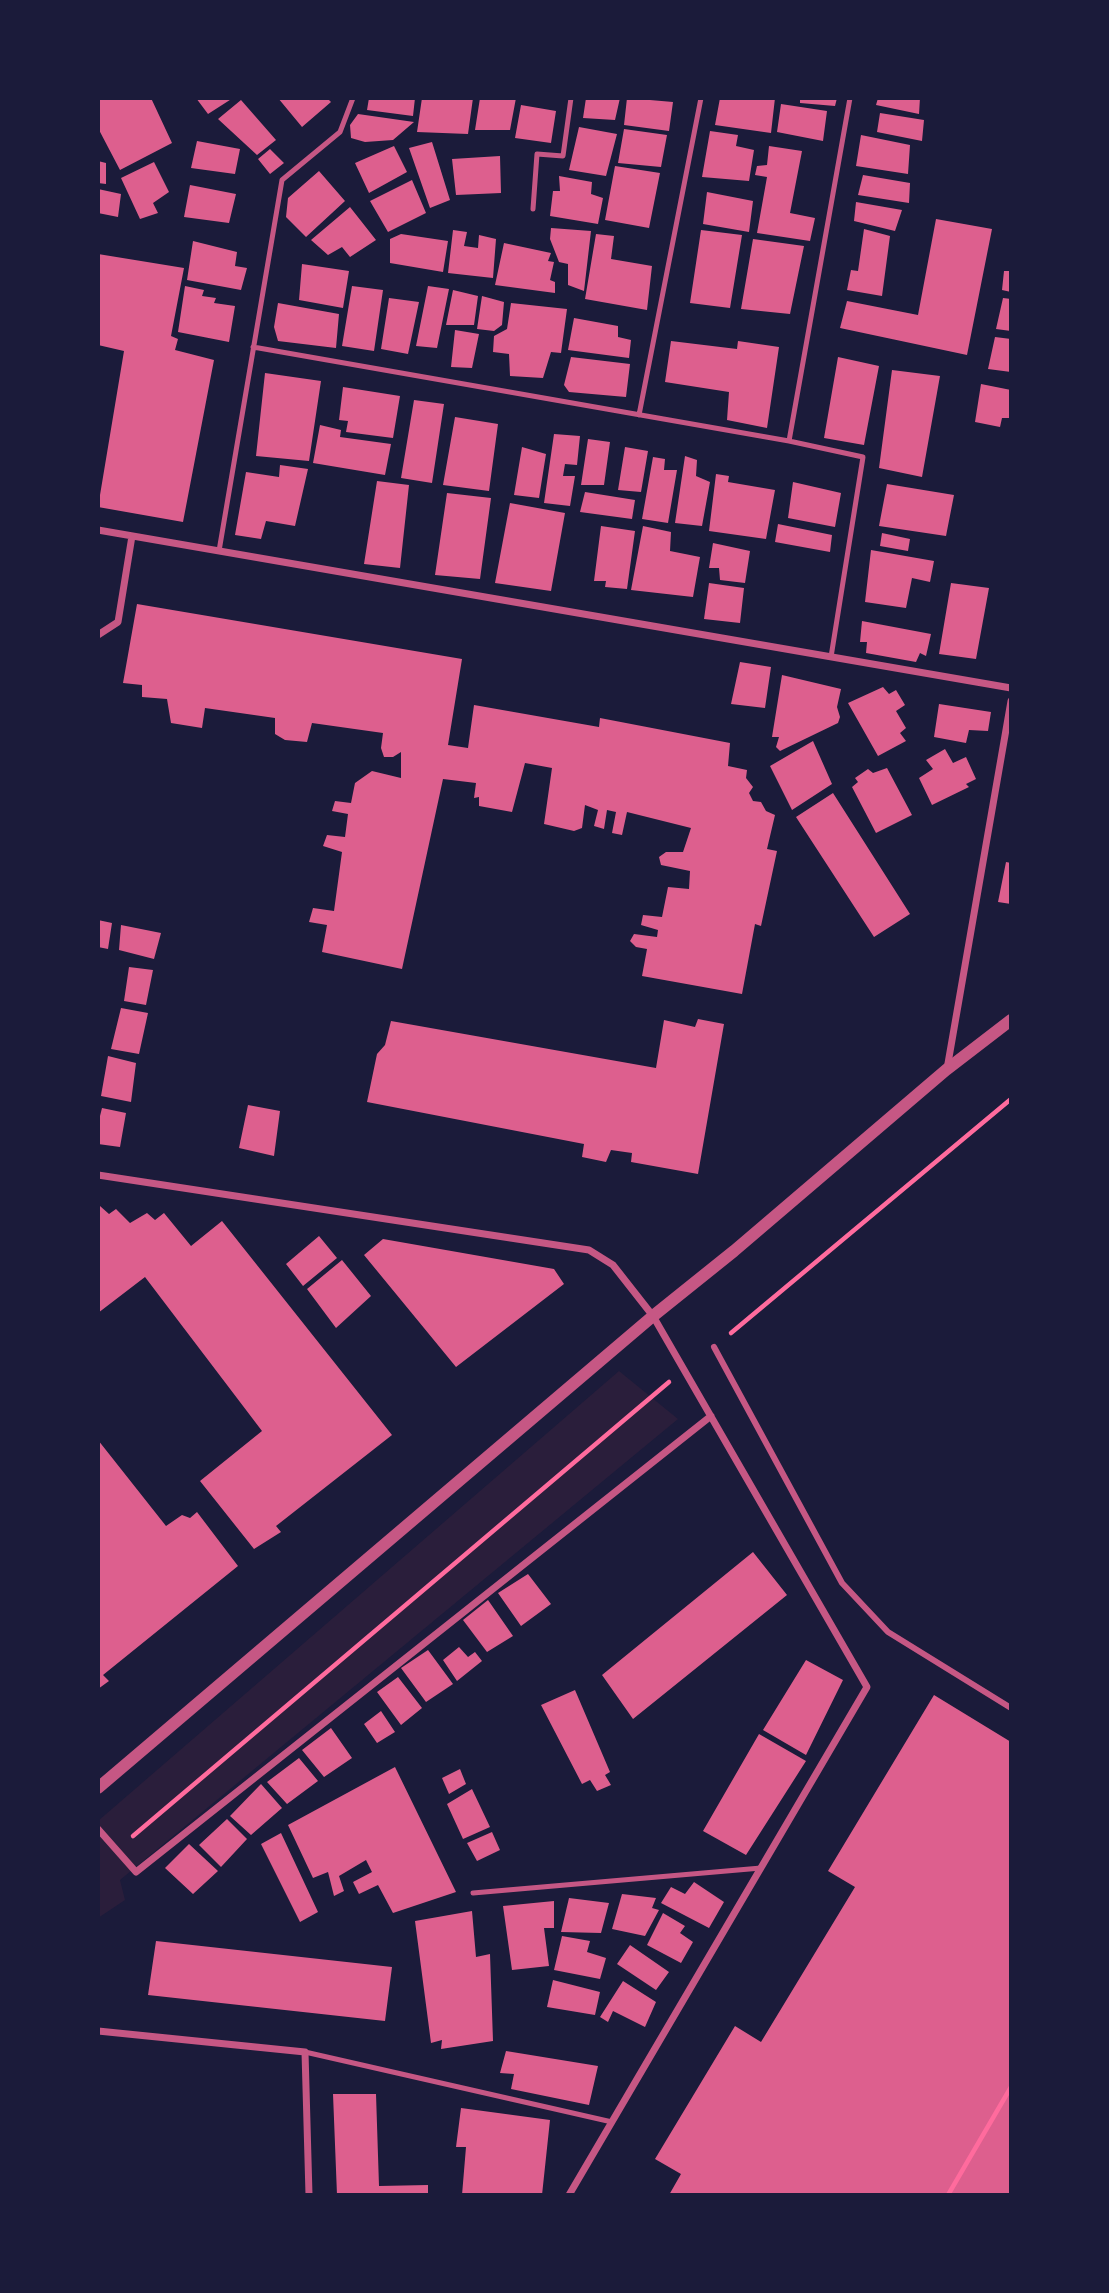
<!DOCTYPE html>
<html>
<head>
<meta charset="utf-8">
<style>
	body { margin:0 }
	#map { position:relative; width:1109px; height:2293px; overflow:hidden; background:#1b1b3a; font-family:Montserrat,sans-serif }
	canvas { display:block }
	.frame { position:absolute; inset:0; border:100px solid #1b1b3a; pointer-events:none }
</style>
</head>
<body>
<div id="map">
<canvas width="1109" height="2293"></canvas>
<div class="frame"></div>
</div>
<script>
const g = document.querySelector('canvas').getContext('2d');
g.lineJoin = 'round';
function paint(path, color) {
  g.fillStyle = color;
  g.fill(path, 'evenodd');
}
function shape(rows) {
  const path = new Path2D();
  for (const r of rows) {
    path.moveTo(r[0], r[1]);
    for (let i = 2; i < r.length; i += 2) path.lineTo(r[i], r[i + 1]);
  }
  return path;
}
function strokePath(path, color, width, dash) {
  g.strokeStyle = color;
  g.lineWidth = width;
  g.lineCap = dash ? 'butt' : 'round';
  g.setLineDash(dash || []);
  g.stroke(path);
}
const green = shape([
	[619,1371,678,1419,120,1880,125,1900,98,1918,98,1821]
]);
const building = shape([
	[98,98,151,98,172,143,120,170,98,128],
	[196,98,233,98,208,114],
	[278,98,327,98,331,102,302,127],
	[369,98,415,98,413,116,367,110],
	[422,98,473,98,468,134,417,132],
	[480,98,516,98,510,130,475,130],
	[586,98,620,98,615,120,583,118],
	[627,98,673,102,669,131,624,125],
	[720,98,775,98,771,133,715,125],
	[800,98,837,98,835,106,800,103],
	[878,98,920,98,919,114,876,105],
	[241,100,276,140,257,155,218,119],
	[781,104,827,111,823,141,777,132],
	[521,105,556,111,551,143,515,138],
	[880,113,924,120,922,141,877,132],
	[358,114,414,122,393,140,365,142,351,138,350,125],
	[579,127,617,134,606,176,569,170],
	[624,129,667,135,661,167,618,163],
	[710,131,738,135,736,146,754,150,749,181,702,177],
	[861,135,910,145,908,174,856,166],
	[197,141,240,149,235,174,191,168],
	[432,142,450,200,430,208,409,148],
	[394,146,407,172,369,193,355,163],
	[769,146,802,151,790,213,815,218,810,241,757,233,767,177,755,175,757,166,767,165],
	[270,149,284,163,270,174,258,159],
	[500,156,501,193,456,195,452,159],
	[98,161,106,163,106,184,98,183],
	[154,162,169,192,153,203,158,213,140,219,121,178],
	[615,166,660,173,649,228,605,220],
	[319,171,345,201,306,237,286,217,288,198],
	[863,175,910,183,909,203,858,195],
	[559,176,592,182,591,194,603,198,598,224,550,216,553,191,560,191],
	[412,180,426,213,388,232,370,201],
	[190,185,236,194,229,223,184,217],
	[98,189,121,194,118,217,98,213],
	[707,192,753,201,749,232,703,224],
	[856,202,902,210,895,231,854,221],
	[350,207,376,240,350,257,342,247,328,255,311,240],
	[936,219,992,229,967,355,840,328,847,301,918,315],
	[551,228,591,231,584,291,568,285,568,264,559,262,550,239],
	[864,229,890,236,882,296,847,290,851,270,858,271],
	[453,230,467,232,464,246,478,248,479,235,496,239,493,278,448,273],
	[701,230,742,235,730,308,690,303],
	[401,234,448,241,443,272,390,263,390,239],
	[596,234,614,236,611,259,652,266,647,310,585,299],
	[753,239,804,246,790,314,741,309],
	[193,241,237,252,235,266,247,268,241,290,187,280],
	[504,243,551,253,548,261,554,262,550,280,555,282,555,293,495,285],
	[98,254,184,268,171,336,178,339,175,350,214,360,183,522,98,507,124,351,98,345],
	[302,264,349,271,343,308,299,300],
	[1004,271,1011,271,1011,292,1002,290],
	[185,286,204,290,202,296,216,298,214,303,235,306,229,342,178,332],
	[352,286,383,290,374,351,342,346],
	[428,286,449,289,437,348,416,346],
	[453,290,478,296,474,325,446,325],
	[482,296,504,302,502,325,494,331,477,329],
	[389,298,419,302,408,354,381,349],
	[1003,298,1011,299,1011,331,996,329],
	[278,303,339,314,336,348,278,341,274,327],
	[511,303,567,309,561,353,551,352,543,378,510,376,509,354,493,352,494,336,507,329],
	[574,318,618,326,618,337,631,340,629,358,568,350],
	[455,330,479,334,472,368,451,367],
	[995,337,1011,339,1011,372,988,369],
	[671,341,737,349,738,341,779,347,767,428,727,420,729,392,665,382],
	[571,357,630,364,626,397,569,392,564,385],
	[838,357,879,366,864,445,824,438],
	[892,370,940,376,922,477,879,468],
	[265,373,321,381,309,461,256,456],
	[981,384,1011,390,1011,418,1002,418,1000,427,975,422],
	[343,387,400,396,393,438,346,432,348,421,339,420],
	[414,400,444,404,432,483,401,478],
	[455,417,498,424,489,491,443,485],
	[320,425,341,430,340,437,391,444,385,475,313,463],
	[554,434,580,436,577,465,565,464,563,476,575,476,570,506,544,503],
	[588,439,610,442,604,485,581,485],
	[522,447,546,454,539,498,514,495],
	[625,447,648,451,641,492,618,490],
	[685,456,697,460,696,476,710,482,702,526,675,523],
	[653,457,665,459,664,470,677,470,668,523,642,519],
	[280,465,308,469,295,526,266,521,261,539,235,535,246,472,279,477],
	[716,474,729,476,728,482,775,490,766,539,709,531],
	[377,481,409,485,400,568,364,564],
	[793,482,841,493,835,527,788,518],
	[887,484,954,495,946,536,879,526],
	[585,492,635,500,632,519,580,512],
	[447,493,491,498,480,579,435,575],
	[510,503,565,513,551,591,495,583],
	[778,524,832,535,830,552,775,542],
	[601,526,635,531,627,589,605,587,606,581,594,581],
	[643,526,671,532,670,551,700,557,693,597,631,590],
	[882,533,910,539,908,551,880,546],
	[713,543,750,551,745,583,720,580,719,568,709,568],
	[871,550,934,561,930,582,912,578,906,608,865,602],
	[709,583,744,588,740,623,704,619],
	[951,583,989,588,976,659,939,654],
	[137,604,462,659,448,745,468,748,474,705,599,727,600,718,730,743,728,766,747,770,746,778,753,787,749,793,753,801,761,802,766,811,775,815,767,849,777,851,761,926,755,924,742,994,642,976,647,949,636,947,630,941,634,934,657,937,658,930,641,925,643,915,662,917,668,887,689,889,690,871,661,865,659,857,666,852,683,852,691,828,627,812,622,835,612,833,616,812,607,810,604,829,594,826,598,810,585,805,582,828,574,831,544,824,552,768,525,763,512,812,479,806,479,797,474,798,476,783,443,779,402,969,322,952,327,925,309,922,313,908,334,911,342,852,323,846,327,835,345,837,348,814,332,811,335,801,351,803,355,783,372,771,401,778,401,752,393,757,384,757,381,748,383,733,312,723,307,742,285,740,275,734,275,718,205,708,202,728,171,723,167,699,142,697,142,685,123,683],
	[862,621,931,634,926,656,920,653,916,662,866,653,867,642,860,642],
	[740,662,771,667,765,708,731,704],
	[782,675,841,689,837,707,840,717,838,723,780,751,776,747,779,737,772,737],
	[883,687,889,694,896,690,905,705,896,711,906,728,900,733,906,741,878,756,848,703],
	[939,704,991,712,988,731,969,730,966,743,934,737],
	[813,741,832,784,792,810,770,766],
	[945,749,953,763,966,757,976,779,966,784,969,787,932,805,919,778,933,769,926,760],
	[887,768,912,815,876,833,852,787,858,782,855,778,868,769,873,773],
	[833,793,910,914,874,937,796,817],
	[1006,862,1011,863,1011,904,998,902],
	[98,920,112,923,108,949,98,947],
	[121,925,161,933,154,959,119,950],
	[129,967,153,970,146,1005,124,1001],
	[121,1008,148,1013,139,1054,111,1049],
	[698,1019,724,1024,698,1174,631,1162,632,1153,611,1150,606,1162,582,1157,584,1144,367,1102,377,1054,385,1045,391,1021,656,1068,664,1020,695,1027],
	[108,1056,136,1063,131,1102,101,1096],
	[248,1105,280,1111,274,1156,239,1148],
	[102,1108,126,1113,120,1147,98,1144,98,1124],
	[100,1206,109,1214,116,1209,130,1223,147,1213,155,1220,164,1213,191,1246,222,1221,392,1435,276,1526,281,1532,254,1549,200,1481,262,1431,145,1277,98,1313],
	[319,1236,337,1258,303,1286,286,1264],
	[383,1239,554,1269,564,1284,456,1367,364,1255],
	[342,1260,371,1296,336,1328,307,1289],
	[98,1440,166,1526,182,1515,190,1518,197,1512,238,1566,103,1675,109,1681,98,1689],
	[753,1552,787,1595,633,1719,602,1675],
	[528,1574,551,1604,521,1626,498,1593],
	[488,1600,513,1636,487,1652,463,1620],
	[459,1647,468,1657,475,1652,482,1661,457,1681,443,1660],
	[428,1650,453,1684,426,1702,401,1668],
	[806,1660,843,1680,806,1755,763,1730],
	[398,1677,422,1708,401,1725,377,1692],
	[575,1690,610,1772,605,1775,611,1785,597,1791,590,1780,582,1784,541,1705],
	[934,1695,1011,1742,1011,2195,669,2195,681,2174,655,2159,735,2026,761,2042,855,1887,828,1871],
	[381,1711,395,1732,377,1743,364,1724],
	[331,1728,352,1758,324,1777,302,1750],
	[759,1734,806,1761,746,1855,703,1831],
	[299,1758,318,1781,287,1804,267,1782],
	[395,1767,456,1892,393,1913,378,1885,359,1894,353,1882,372,1872,366,1860,339,1876,344,1891,334,1896,328,1872,313,1878,288,1825],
	[460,1769,466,1784,449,1794,442,1778],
	[261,1784,282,1808,251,1835,230,1816],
	[472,1789,490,1827,463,1839,447,1804],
	[227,1819,247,1839,221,1867,199,1845],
	[492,1832,500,1850,477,1861,467,1843],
	[281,1833,318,1912,300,1922,261,1844],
	[189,1844,218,1871,193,1894,165,1868],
	[694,1882,724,1902,709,1928,661,1903,671,1887,685,1894],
	[622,1894,656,1898,652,1908,659,1910,645,1936,612,1929],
	[569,1898,609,1903,601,1933,561,1932],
	[554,1901,554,1928,544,1928,549,1966,512,1970,503,1906],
	[472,1911,476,1957,490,1954,493,2041,441,2049,442,2040,431,2043,415,1921],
	[663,1913,685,1926,680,1933,693,1942,681,1963,647,1945],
	[562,1936,590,1941,587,1952,606,1958,600,1979,554,1970],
	[156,1941,392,1967,385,2021,148,1995],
	[630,1945,669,1972,656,1990,617,1964],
	[553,1980,600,1992,595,2015,547,2007],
	[623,1981,656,2002,645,2027,613,2011,608,2022,600,2017],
	[506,2051,598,2066,589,2105,511,2089,514,2074,500,2073],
	[333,2094,376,2094,379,2186,428,2185,428,2195,337,2195],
	[461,2108,550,2120,542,2195,502,2193,502,2195,462,2195,466,2147,456,2147]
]);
const path = shape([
	[731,1333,1011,1099],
	[133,1836,669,1382],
	[948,2195,1011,2087]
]);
const service = shape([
	[533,209,537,154,563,156,571,98],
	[253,347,789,441,863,457,831,657],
	[639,415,701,98],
	[789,441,850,98],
	[219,551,282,180,340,132,353,98],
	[473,1893,761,1868],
	[305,2052,612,2122]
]);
const pedestrian = shape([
	[714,1347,842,1583,888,1632,1011,1708]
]);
const minor = shape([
	[98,530,1011,688],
	[98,635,118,622,132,536],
	[947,1069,1011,701],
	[98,1175,589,1250,613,1265,653,1316,867,1687,569,2195],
	[98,1829,136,1872,711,1416],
	[98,2031,305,2052,309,2195]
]);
const tertiary = shape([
	[98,1788,653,1316,734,1251,946,1070,1011,1020]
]);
paint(green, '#2a1e3b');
paint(building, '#dd5f8e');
strokePath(path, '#ff6b9d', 4.5);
strokePath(service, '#c65784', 5);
strokePath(pedestrian, '#c65784', 6);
strokePath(minor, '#c65784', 7);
strokePath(tertiary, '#c65784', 12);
</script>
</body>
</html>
